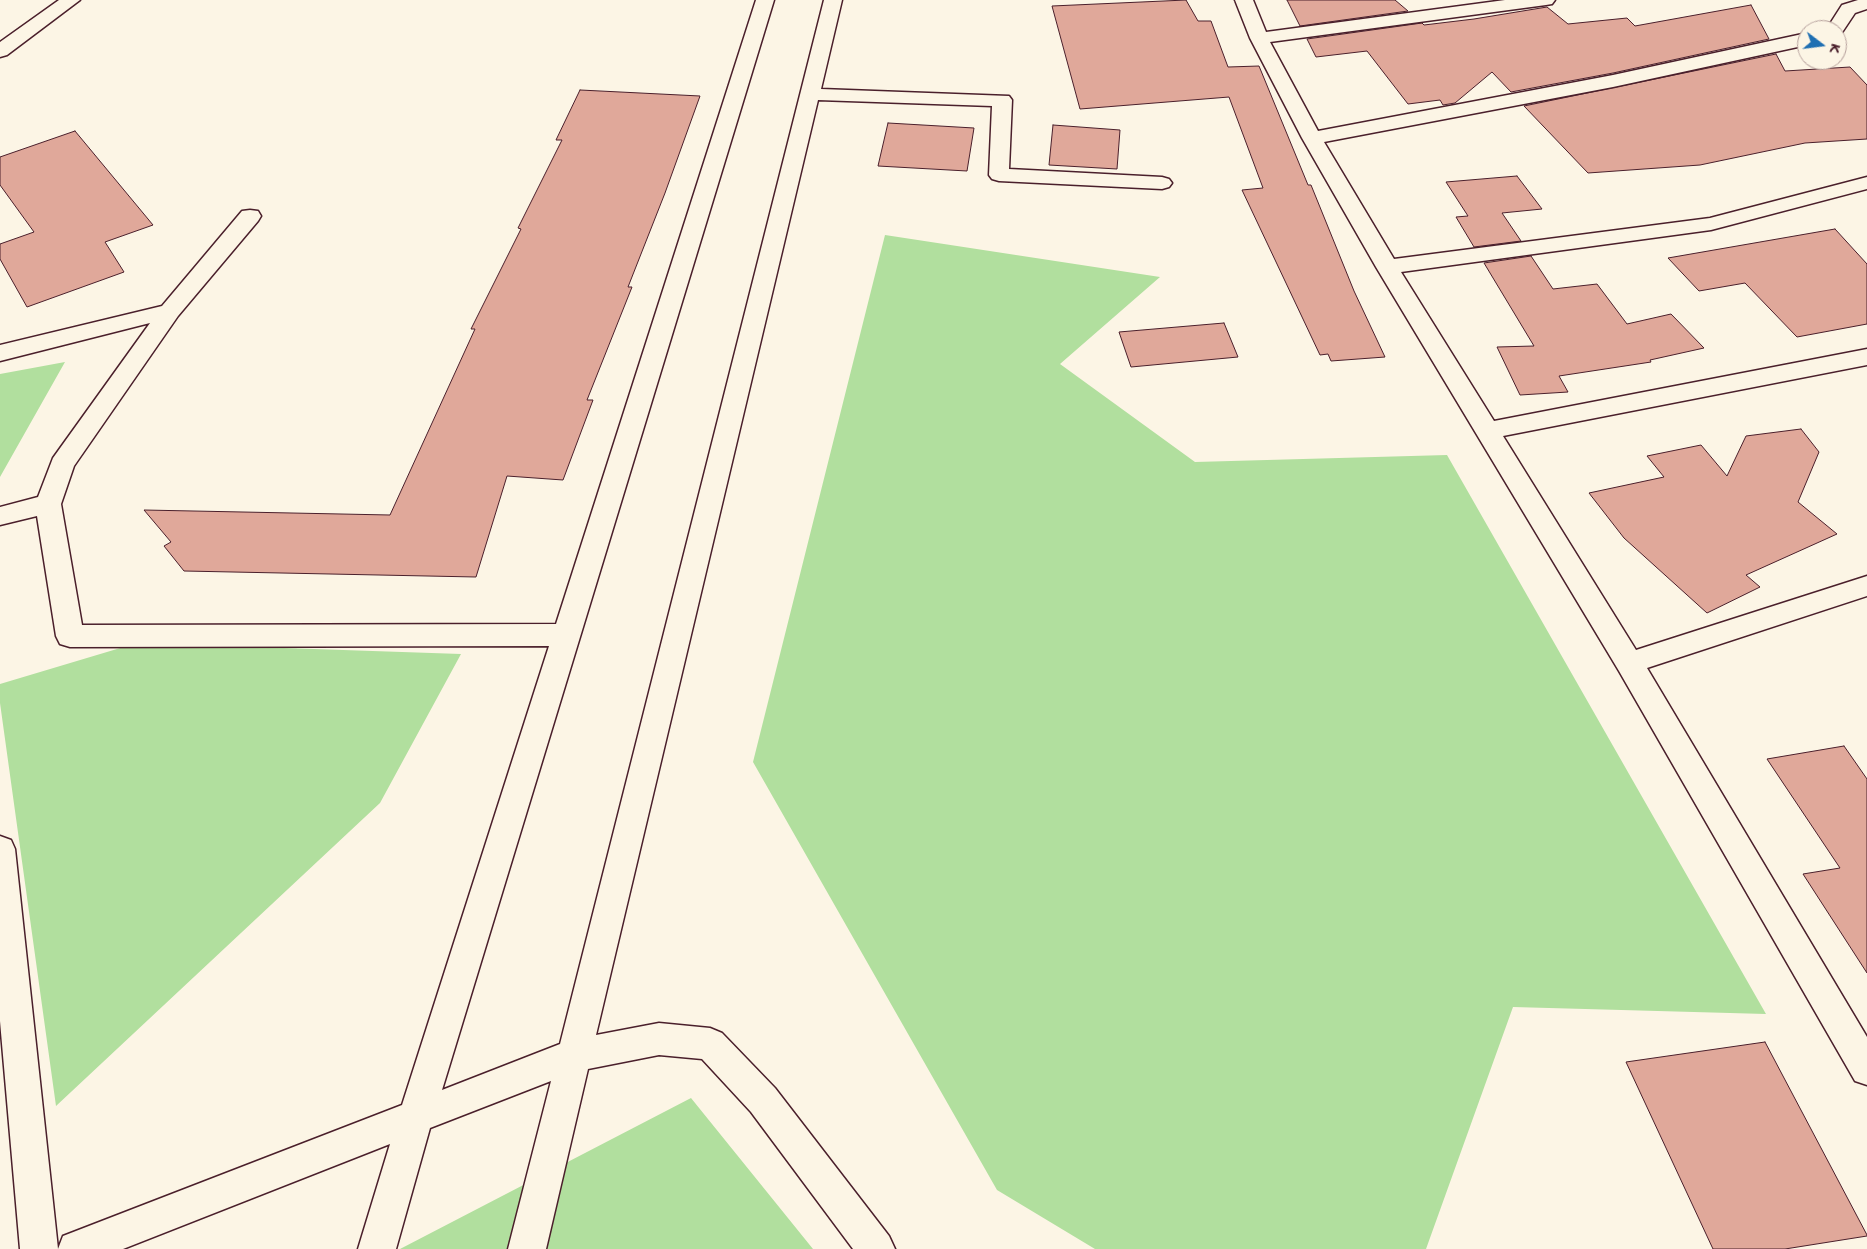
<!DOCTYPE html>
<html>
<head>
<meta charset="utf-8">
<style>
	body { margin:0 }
	#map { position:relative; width:1867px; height:1249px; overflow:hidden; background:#fcf5e5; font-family:"Shantell Sans",sans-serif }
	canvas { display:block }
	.north { position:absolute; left:1797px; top:20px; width:50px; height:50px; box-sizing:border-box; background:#fcf5e5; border:1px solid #b59f9b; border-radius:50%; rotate:105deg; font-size:14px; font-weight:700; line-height:20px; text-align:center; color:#4a1f2b }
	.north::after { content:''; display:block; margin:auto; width:18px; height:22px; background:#1f6fb2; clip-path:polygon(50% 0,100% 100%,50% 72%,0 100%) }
</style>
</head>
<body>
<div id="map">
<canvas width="1867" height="1249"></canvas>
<div class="north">K</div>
</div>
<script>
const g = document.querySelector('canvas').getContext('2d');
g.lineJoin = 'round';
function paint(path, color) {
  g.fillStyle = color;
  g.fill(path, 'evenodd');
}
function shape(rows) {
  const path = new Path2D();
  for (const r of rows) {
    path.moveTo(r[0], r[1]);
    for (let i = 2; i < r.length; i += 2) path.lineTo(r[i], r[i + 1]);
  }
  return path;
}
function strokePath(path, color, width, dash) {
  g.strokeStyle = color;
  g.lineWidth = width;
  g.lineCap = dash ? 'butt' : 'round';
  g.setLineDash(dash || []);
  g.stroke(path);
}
const green = shape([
	[885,235,1160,277,1060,364,1195,462,1447,455,1766,1014,1513,1007,1426,1249,1095,1249,997,1190,753,762],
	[65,362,0,477,0,374],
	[137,643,461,654,380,803,56,1106,0,703,0,684],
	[691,1098,813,1249,400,1249]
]);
const building = shape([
	[1186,0,1198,21,1211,21,1228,67,1259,66,1308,185,1311,185,1354,291,1385,357,1331,361,1328,354,1320,355,1242,190,1263,188,1229,97,1080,109,1052,6,1186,0],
	[1287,0,1395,0,1408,11,1300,26,1287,0],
	[1751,5,1769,39,1613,73,1511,92,1492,72,1455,103,1443,105,1440,100,1408,104,1367,51,1316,57,1307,39,1422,23,1424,25,1474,19,1547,7,1568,24,1627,18,1635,26,1751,5],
	[1776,54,1785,71,1850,67,1867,85,1867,139,1805,143,1700,165,1588,173,1524,106,1776,54],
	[580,90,700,96,665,193,628,287,632,287,587,400,593,400,563,480,507,476,476,577,184,571,164,546,171,542,144,510,390,515,475,329,471,329,521,229,518,228,562,140,556,140,580,90],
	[888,123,974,128,967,171,878,166,888,123],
	[1053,125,1120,130,1117,169,1049,165,1053,125],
	[75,131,153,225,105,242,124,272,27,307,0,259,0,244,34,232,0,185,0,157,75,131],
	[1517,176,1542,209,1502,213,1521,241,1474,247,1456,217,1468,216,1446,182,1517,176],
	[1835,229,1867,264,1867,324,1797,337,1745,283,1699,291,1668,258,1835,229],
	[1531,256,1553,289,1597,284,1627,324,1671,314,1704,348,1650,360,1651,362,1559,376,1568,392,1520,395,1497,347,1534,346,1484,263,1531,256],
	[1224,323,1238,357,1131,367,1119,332,1224,323],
	[1801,429,1819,452,1798,502,1837,534,1746,575,1760,587,1707,613,1624,538,1589,493,1664,477,1647,456,1701,445,1727,476,1746,436,1801,429],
	[1844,746,1867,779,1867,973,1803,874,1840,868,1767,759,1844,746],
	[1765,1042,1867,1235,1867,1236,1785,1249,1713,1249,1626,1062,1765,1042]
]);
const minor = shape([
	[59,0,80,0,7,55,0,57,0,42,59,0],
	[756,0,774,0,442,1090,560,1044,824,0,842,0,821,89,1009,96,1012,100,1009,169,1162,177,1169,179,1172,183,1169,187,1162,189,999,181,992,179,989,175,992,106,818,100,596,1035,659,1023,710,1028,722,1033,775,1088,889,1236,895,1249,853,1249,751,1112,702,1059,659,1055,588,1069,546,1249,508,1249,551,1081,430,1128,396,1249,358,1249,390,1144,123,1249,20,1249,0,1021,0,836,11,840,15,849,58,1249,63,1236,402,1105,549,646,70,647,60,644,56,636,37,516,0,525,0,507,38,497,53,458,150,323,0,361,0,345,162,306,242,211,250,210,258,211,261,216,258,221,178,316,74,466,61,504,82,625,556,624,756,0],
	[1235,0,1253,0,1266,32,1505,0,1555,0,1552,4,1546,5,1270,42,1318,131,1613,75,1807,33,1807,45,1613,87,1324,142,1394,259,1710,218,1867,177,1867,189,1711,230,1401,272,1494,421,1867,349,1867,365,1503,436,1636,650,1867,576,1867,596,1647,668,1867,1037,1867,1085,1855,1081,1619,671,1376,267,1302,138,1250,38,1235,0],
	[1858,0,1867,0,1867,9,1855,13,1841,34,1837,35,1837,30,1826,30,1842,5,1858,0]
]);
paint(green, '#b1df9e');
paint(building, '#e0a89a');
strokePath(building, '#4a1f2b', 1);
strokePath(minor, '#4a1f2b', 3);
paint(minor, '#fcf5e5');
</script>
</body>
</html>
